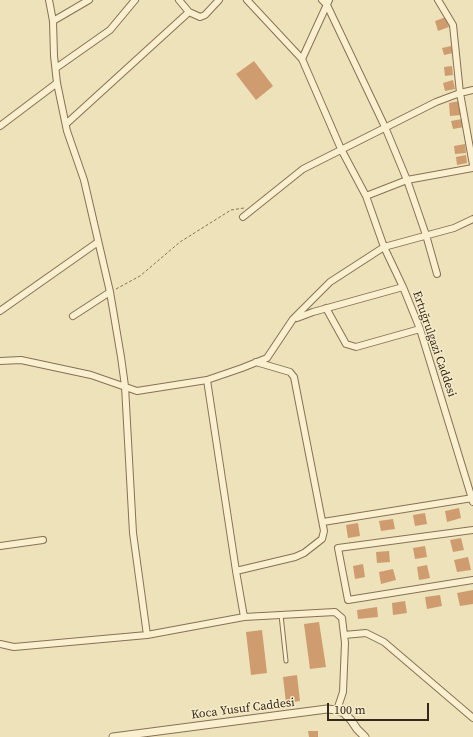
<!DOCTYPE html>
<html>
<head>
<meta charset="utf-8">
<style>
	body { margin:0 }
	#map { position:relative; width:473px; height:737px; overflow:hidden; background:#eee2bb; font-family:"Source Serif 4",serif }
	canvas { display:block }
	.scale { position:absolute; left:327px; top:703px; width:102px; height:18px; box-sizing:border-box; border:2px solid #34281a; border-top:0; padding-left:5px; font-size:12px; line-height:14px; white-space:nowrap; color:#34281a; -webkit-text-stroke:3px #f6ecca; paint-order:stroke }
</style>
</head>
<body>
<div id="map">
<canvas width="473" height="737"></canvas>
<div class="scale">100 m</div>
</div>
<script>
const g = document.querySelector('canvas').getContext('2d');
g.lineJoin = 'round';
function paint(path, color) {
  g.fillStyle = color;
  g.fill(path, 'evenodd');
}
function shape(rows) {
  const path = new Path2D();
  for (const r of rows) {
    path.moveTo(r[0], r[1]);
    for (let i = 2; i < r.length; i += 2) path.lineTo(r[i], r[i + 1]);
  }
  return path;
}
function strokePath(path, color, width, dash) {
  g.strokeStyle = color;
  g.lineWidth = width;
  g.lineCap = dash ? 'butt' : 'round';
  g.setLineDash(dash || []);
  g.stroke(path);
}
function drawText(font, color, halo, rows, align = 'center') {
  g.font = font + ' "Source Serif 4",serif';
  g.lineWidth = 3;
  g.setLineDash([]);
  g.textBaseline = 'middle';
  g.strokeStyle = halo;
  g.fillStyle = color;
  for (const [text, x, y, turn = 0] of rows) {
    g.save();
    g.translate(x, y);
    g.rotate((+turn || 0) * Math.PI / 180);
    g.textAlign = isNaN(turn) ? turn : align;
    if (halo) g.strokeText(text, 0, 0);
    g.fillText(text, 0, 0);
    g.restore();
  }
}
const building = shape([
	[446,17,449,27,438,31,435,21],
	[451,46,453,53,444,55,442,48],
	[254,61,273,86,256,100,236,74],
	[452,66,453,75,445,76,444,67],
	[453,80,455,89,445,91,443,83],
	[459,101,461,115,450,116,449,103],
	[462,119,464,127,453,129,451,121],
	[465,144,466,153,455,154,454,146],
	[466,155,467,163,457,165,456,157],
	[459,508,461,518,447,522,445,511],
	[425,513,427,524,415,526,413,515],
	[393,519,395,529,381,531,379,521],
	[358,523,360,536,348,538,346,525],
	[461,538,464,550,453,552,450,540],
	[425,546,427,557,415,559,413,548],
	[389,551,390,562,377,563,376,552],
	[468,557,471,570,457,572,454,560],
	[363,564,365,577,355,579,353,566],
	[427,565,430,578,419,580,417,567],
	[393,569,396,580,381,584,379,572],
	[473,590,473,604,460,606,457,593],
	[440,595,442,606,427,609,425,597],
	[405,601,407,613,393,615,392,603],
	[377,607,378,617,358,619,357,610],
	[319,622,326,667,310,669,304,624],
	[262,630,267,673,251,675,246,632],
	[297,675,300,701,286,703,283,677],
	[308,731,318,731,318,737,309,737]
]);
const path = shape([
	[116,289,140,276,180,242,231,210,244,208]
]);
const service = shape([
	[281,615,286,661]
]);
const minor = shape([
	[49,0,53,21,54,56,57,83,67,131,84,180,110,292,121,357,125,386,133,533,147,635],
	[179,0,189,12],
	[247,0,302,59,341,149,366,196,407,180,473,168],
	[322,0,327,5,385,127,407,180,426,235,437,274],
	[438,0,453,25,460,93,473,165],
	[53,21,89,0],
	[302,59,329,0],
	[56,68,110,30,135,0],
	[66,124,189,12,200,17,205,15,219,0],
	[0,126,57,83],
	[366,196,384,247,403,287,420,329,473,502],
	[243,217,303,169,436,102,460,93,473,90],
	[326,308,346,344,356,347,420,329],
	[0,311,98,242],
	[73,316,110,292],
	[297,318,313,312,403,287],
	[0,361,21,360,91,375,137,391,207,380,242,368,267,358,293,319,330,282,384,247,454,228,473,219],
	[207,380,236,571,244,617],
	[323,522,473,498],
	[473,530,338,548,348,600,473,580],
	[0,546,43,540],
	[236,571,295,557,304,553,322,539,324,531,294,377,290,372,256,362],
	[344,635,366,633,384,642,473,718],
	[0,644,14,647,147,635,244,617,335,612,342,618,345,643,343,692,337,710]
]);
const tertiary = shape([
	[113,737,327,709,337,710,344,713,351,720,357,729,365,737]
]);
const streetNames = [
	["Ertuğrulgazi Caddesi",434,344,71],
	["Koca Yusuf Caddesi",243,709,-7]
];
paint(building, '#ce9c6f');
strokePath(service, '#867155', 5);
strokePath(minor, '#867155', 8);
strokePath(tertiary, '#867155', 9);
strokePath(path, '#867155', 1, [3, 2]);
strokePath(service, '#faefce', 3);
strokePath(minor, '#faefce', 6);
strokePath(tertiary, '#faefce', 7);
drawText('12px', '#34281a', '#f6ecca', streetNames);
</script>
</body>
</html>
